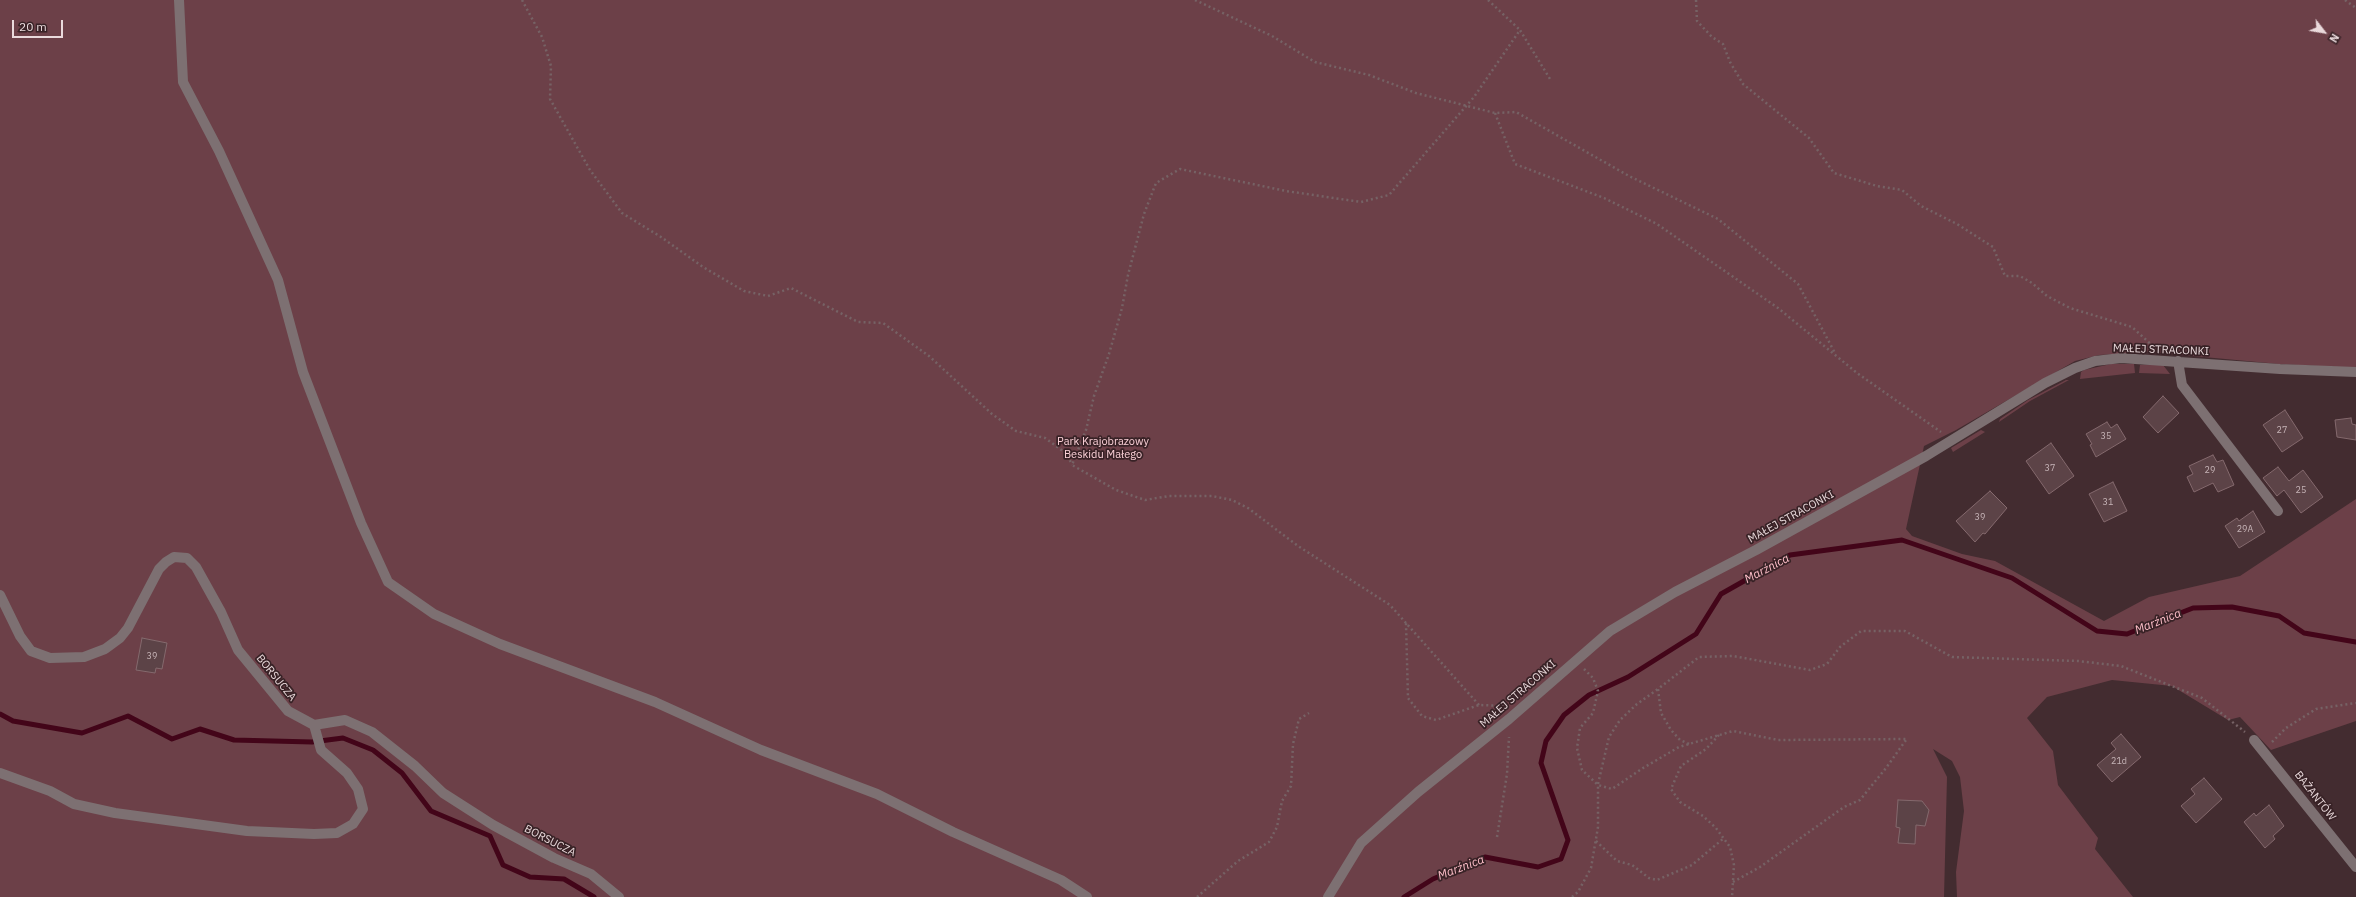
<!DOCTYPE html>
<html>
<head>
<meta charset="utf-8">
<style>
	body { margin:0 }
	#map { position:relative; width:2356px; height:897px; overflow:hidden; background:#432c30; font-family:"IBM Plex Sans",sans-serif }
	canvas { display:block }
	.north { position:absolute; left:2304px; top:12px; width:40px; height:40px; -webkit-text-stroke:3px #382226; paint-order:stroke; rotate:121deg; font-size:11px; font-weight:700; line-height:16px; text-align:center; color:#eadadc }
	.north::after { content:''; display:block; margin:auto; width:14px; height:18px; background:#eadadc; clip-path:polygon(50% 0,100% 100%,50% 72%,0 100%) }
	.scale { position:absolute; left:12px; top:20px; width:51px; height:18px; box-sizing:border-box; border:2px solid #eadadc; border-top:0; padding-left:5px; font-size:12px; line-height:14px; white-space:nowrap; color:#eadadc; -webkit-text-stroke:3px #382226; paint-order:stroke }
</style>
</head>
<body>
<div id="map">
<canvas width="2356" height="897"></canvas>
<div class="north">N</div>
<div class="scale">20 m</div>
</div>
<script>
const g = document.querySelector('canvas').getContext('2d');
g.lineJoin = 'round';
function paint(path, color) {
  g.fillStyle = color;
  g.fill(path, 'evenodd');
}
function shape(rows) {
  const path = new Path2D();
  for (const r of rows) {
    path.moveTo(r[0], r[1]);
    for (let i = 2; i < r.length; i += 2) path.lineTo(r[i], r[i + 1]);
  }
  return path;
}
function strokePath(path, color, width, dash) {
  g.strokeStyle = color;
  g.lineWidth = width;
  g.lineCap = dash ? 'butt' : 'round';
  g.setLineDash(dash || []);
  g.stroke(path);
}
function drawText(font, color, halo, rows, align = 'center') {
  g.font = font + ' "IBM Plex Sans",sans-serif';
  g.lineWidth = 3.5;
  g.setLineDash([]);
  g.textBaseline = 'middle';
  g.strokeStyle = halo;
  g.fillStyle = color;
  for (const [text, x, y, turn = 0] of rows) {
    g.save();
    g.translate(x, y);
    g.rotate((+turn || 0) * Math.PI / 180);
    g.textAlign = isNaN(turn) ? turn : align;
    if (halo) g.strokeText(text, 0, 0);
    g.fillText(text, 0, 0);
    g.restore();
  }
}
const green = shape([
	[0,0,2356,0,2356,368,2279,364,2150,352,2099,355,2075,361,1956,430,1924,446,1906,529,1912,536,1962,554,1995,561,2104,621,2149,597,2240,576,2356,499,2356,721,2271,750,2240,717,2228,720,2172,686,2112,680,2047,697,2027,718,2053,751,2058,785,2098,838,2095,849,2133,897,1957,897,1956,872,1964,811,1960,777,1952,761,1933,749,1947,777,1944,897,0,897],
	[2111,364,2134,364,2135,373,2080,379,2081,372,2084,370],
	[2155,364,2163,365,2170,374,2139,373,2140,365],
	[2066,380,2069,380,2030,401,1999,422,2000,419,2028,400],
	[1981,430,1985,432,1953,452,1951,448]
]);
const stream = shape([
	[0,714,13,721,82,733,128,716,172,739,200,729,234,740,312,742,343,738,373,750,402,773,431,811,490,836,503,865,530,877,564,879,594,897],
	[1404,897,1433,879,1485,857,1538,867,1561,859,1568,840,1541,763,1546,741,1564,715,1589,695,1628,677,1696,634,1721,594,1790,555,1902,540,2012,578,2097,631,2127,634,2193,608,2232,607,2279,616,2304,633,2356,642]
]);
const building = shape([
	[2163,396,2179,413,2158,433,2143,417,2163,396],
	[2285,410,2303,438,2282,452,2263,425,2285,410],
	[2351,418,2352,424,2356,425,2356,440,2337,437,2335,420,2351,418],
	[2107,422,2111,428,2117,424,2126,439,2096,457,2090,445,2092,444,2086,434,2107,422],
	[2051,443,2074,476,2049,494,2026,461,2051,443],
	[2213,455,2217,462,2223,460,2234,485,2218,492,2213,483,2194,492,2187,477,2193,474,2189,466,2213,455],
	[2278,467,2289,481,2303,470,2323,497,2301,513,2284,490,2277,496,2263,478,2278,467],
	[2113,482,2127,511,2104,522,2089,494,2113,482],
	[1990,491,2007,508,1985,534,1983,533,1975,542,1956,521,1990,491],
	[2253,511,2265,532,2239,548,2225,526,2237,518,2239,521,2253,511],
	[142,638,167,643,162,669,156,668,155,673,136,670,142,638],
	[2121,734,2141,757,2112,782,2097,765,2116,749,2111,743,2121,734],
	[2204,778,2222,799,2196,823,2181,806,2195,794,2191,789,2204,778],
	[1898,800,1922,801,1929,810,1925,826,1916,825,1915,844,1898,843,1900,828,1896,827,1898,800],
	[2269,805,2284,826,2273,836,2275,839,2265,848,2244,822,2254,813,2256,816,2269,805]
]);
const path = shape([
	[522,0,542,37,551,66,550,99,590,170,622,213,661,237,703,267,744,291,768,296,791,288,858,322,883,323,929,356,992,414,1016,431,1045,438,1067,454,1072,465],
	[1195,0,1272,36,1315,62,1369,75,1416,93,1495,113,1516,112,1629,176,1718,219,1798,284,1835,353],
	[1488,0,1520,30],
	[1696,0,1697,21,1712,37,1723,44,1730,62,1743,84,1809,138,1834,173,1877,186,1902,190,1921,206,1957,224,1993,247,2005,276,2020,276,2032,283,2047,296,2070,308,2132,327,2154,347],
	[2345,0,2356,8],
	[1495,113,1515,164,1604,198,1657,224,1778,308,1857,373,1941,432],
	[1406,623,1390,605,1298,546,1248,508,1232,500,1212,496,1169,496,1145,500,1116,490,1072,465,1086,430,1094,396,1109,354,1122,308,1128,275,1144,214,1156,183,1180,169,1286,191,1361,202,1389,195,1474,97,1520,30,1550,79],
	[1584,669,1593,678,1598,691,1593,713,1580,728,1577,748,1582,770,1598,785],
	[1479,705,1406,623,1408,698,1422,716,1436,720,1479,705,1505,706],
	[1719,735,1706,749,1681,766,1671,789,1680,802,1703,816,1716,828,1730,847,1734,865,1732,897],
	[2272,742,2286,728,2316,709,2356,703],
	[1689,744,1680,740,1671,730,1661,713,1658,689,1699,657,1733,656,1810,670,1827,664,1840,647,1861,631,1905,631,1952,657,2078,661,2121,666,2202,698,2245,732],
	[1598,784,1609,737,1620,720,1637,704,1658,689],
	[1497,837,1507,774,1509,737],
	[1596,841,1617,861,1632,865,1649,878,1657,880,1692,865,1724,838],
	[1733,882,1760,867,1844,807,1860,800,1886,768,1906,740],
	[1197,897,1238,861,1269,842,1277,827,1282,801,1291,786,1293,744,1299,719,1309,713],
	[1572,897,1578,892,1591,868,1598,827,1598,785,1612,789,1643,768,1679,747,1733,731,1778,740,1906,739]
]);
const minor = shape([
	[179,0,183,82,219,151,278,280,303,372,361,523,388,582,434,614,500,644,655,702,761,750,877,794,953,832,1061,880,1087,897],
	[2178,361,2182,385,2278,511],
	[0,595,20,636,31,651,50,658,84,657,105,649,120,638,128,628,159,569,166,562,174,557,187,558,196,567,221,612,238,650,288,711,314,725,345,720,372,732,415,766,443,793,493,825,554,858,591,874,619,897],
	[2254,740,2356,867],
	[0,773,50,791,74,804,115,813,247,831,314,834,337,833,353,824,363,809,358,789,347,773,321,750,314,725],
	[1328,897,1361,843,1418,792,1509,719,1610,631,1675,592,1756,550,1926,456,2045,383,2075,368,2095,361,2121,358,2280,369,2356,372]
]);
const numberNames = [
	["27",2282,430],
	["35",2106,436],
	["37",2050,468],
	["29",2210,470],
	["25",2301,490],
	["31",2108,502],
	["39",1980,517],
	["29A",2245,529],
	["39",152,656],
	["21d",2119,761]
];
const streetNames = [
	["MAŁEJ STRACONKI",2161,350,2],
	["MAŁEJ STRACONKI",1791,517,-29],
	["BORSUCZA",276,678,51],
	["MAŁEJ STRACONKI",1518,694,-41],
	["BAŻANTÓW",2315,796,52],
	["BORSUCZA",550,841,27]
];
const parkNames = [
	["Park Krajobrazowy",1103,442],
	["Beskidu Małego",1103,455]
];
const waterNames = [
	["Marźnica",1767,569,-28],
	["Marźnica",2158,622,-22],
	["Marźnica",1461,868,-21]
];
paint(green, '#6c4048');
strokePath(stream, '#430519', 5);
paint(building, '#5c4347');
strokePath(building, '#84696d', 1);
strokePath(path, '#766265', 2.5, [2, 3]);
strokePath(minor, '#7d7072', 10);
drawText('9px', '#c6b4b7', null, numberNames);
drawText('11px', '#eadadc', '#382226', streetNames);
drawText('11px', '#fcd1d8', '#382226', parkNames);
drawText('italic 12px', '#febfc9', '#382226', waterNames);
</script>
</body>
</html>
